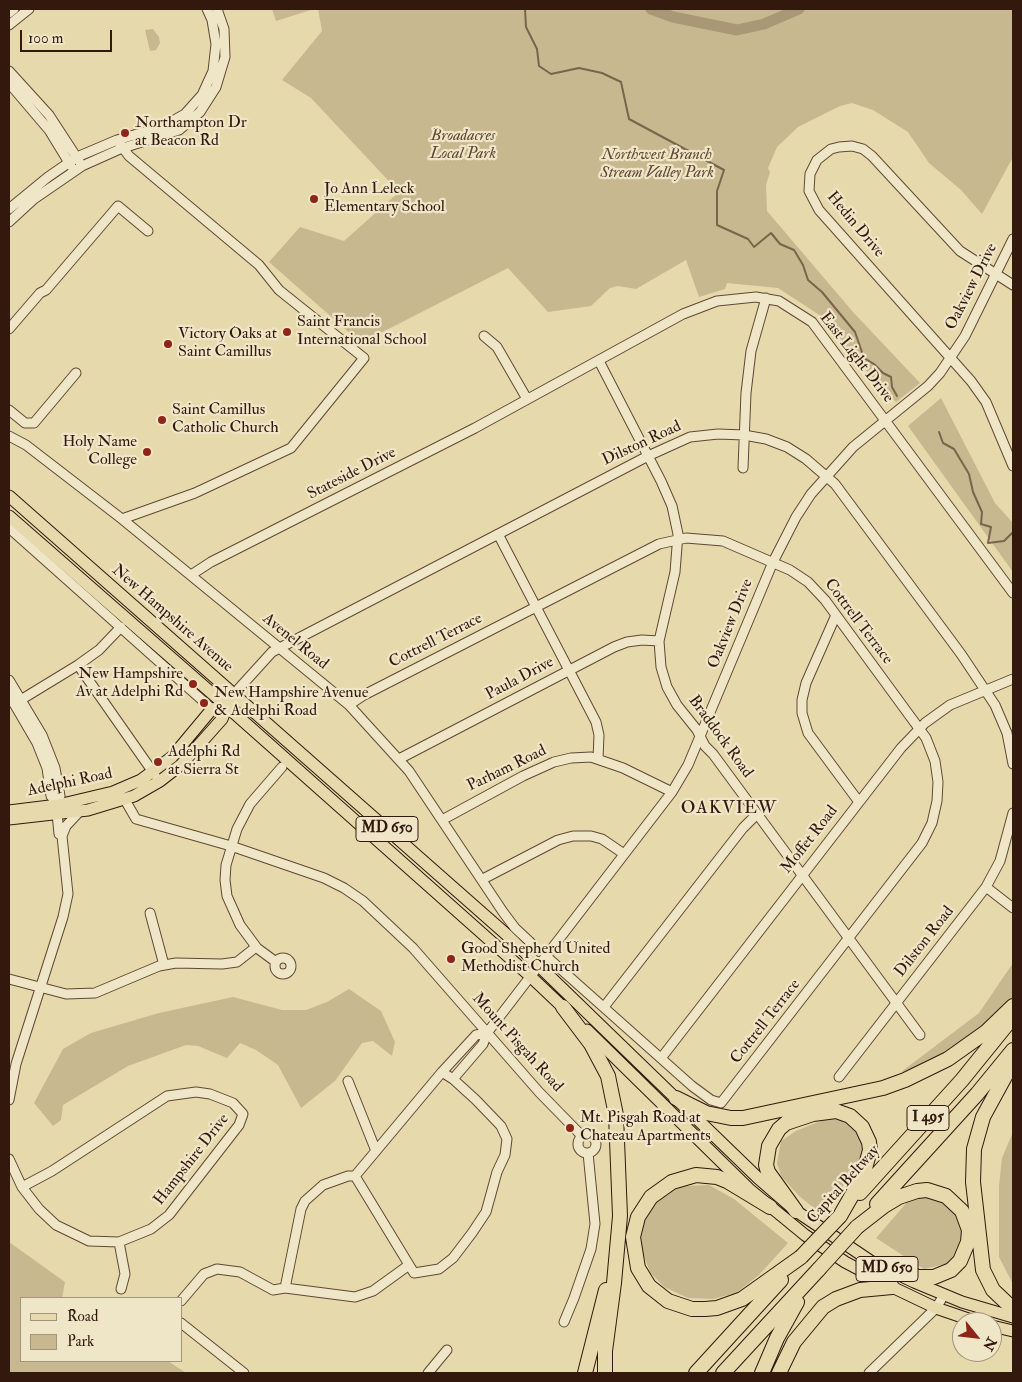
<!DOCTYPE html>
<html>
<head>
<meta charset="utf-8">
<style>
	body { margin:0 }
	#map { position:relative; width:1022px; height:1382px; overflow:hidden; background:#e6d9ab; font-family:"IM FELL Double Pica",serif }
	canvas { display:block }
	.frame { position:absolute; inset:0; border:10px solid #33180e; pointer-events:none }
	.legend { position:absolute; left:20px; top:1297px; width:162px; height:65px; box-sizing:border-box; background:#efe6c8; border:1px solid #a4947e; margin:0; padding:6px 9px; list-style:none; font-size:15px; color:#33180e }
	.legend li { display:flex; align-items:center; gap:10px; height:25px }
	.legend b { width:25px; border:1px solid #a4947e }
	.north { position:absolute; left:952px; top:1312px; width:50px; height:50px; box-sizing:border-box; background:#efe6c8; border:1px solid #a4947e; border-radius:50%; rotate:119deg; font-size:14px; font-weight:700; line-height:20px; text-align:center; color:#33180e }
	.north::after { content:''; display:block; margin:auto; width:18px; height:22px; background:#8f2418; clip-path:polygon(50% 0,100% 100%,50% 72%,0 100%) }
	.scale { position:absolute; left:20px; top:30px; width:92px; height:22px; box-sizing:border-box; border:2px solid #33180e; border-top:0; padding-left:6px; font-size:15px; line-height:18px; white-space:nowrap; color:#33180e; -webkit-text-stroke:4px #efe6c8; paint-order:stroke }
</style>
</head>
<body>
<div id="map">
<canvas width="1022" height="1382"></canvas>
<div class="frame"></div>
<ul class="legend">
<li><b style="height:6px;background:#e6d9ab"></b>Road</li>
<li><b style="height:14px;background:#c8b890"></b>Park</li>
</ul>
<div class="north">N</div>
<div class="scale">100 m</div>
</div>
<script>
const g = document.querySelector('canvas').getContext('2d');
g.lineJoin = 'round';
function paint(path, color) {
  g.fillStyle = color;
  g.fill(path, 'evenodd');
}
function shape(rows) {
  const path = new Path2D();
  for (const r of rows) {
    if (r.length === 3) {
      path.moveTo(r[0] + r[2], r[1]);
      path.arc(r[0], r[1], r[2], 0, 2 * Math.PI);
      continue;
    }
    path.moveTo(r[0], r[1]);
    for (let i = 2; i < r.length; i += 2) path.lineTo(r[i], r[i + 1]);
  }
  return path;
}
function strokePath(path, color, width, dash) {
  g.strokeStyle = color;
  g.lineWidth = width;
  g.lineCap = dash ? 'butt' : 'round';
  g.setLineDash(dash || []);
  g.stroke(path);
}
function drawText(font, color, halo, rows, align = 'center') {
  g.font = font + ' "IM FELL Double Pica",serif';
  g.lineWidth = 4.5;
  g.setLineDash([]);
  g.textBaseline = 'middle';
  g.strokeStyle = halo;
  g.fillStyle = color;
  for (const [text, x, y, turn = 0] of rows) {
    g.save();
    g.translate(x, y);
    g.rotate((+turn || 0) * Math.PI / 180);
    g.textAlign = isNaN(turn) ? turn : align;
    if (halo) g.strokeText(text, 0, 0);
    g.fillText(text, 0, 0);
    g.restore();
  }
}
const green = shape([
	[272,9,314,9,276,21],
	[318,9,1013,9,1013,157,982,214,961,190,929,163,908,132,873,110,852,103,840,106,798,127,777,147,768,168,770,172,766,185,767,211,853,312,920,383,896,402,877,384,824,318,778,288,727,283,725,289,699,297,686,260,636,289,618,286,610,288,591,306,548,312,508,268,361,343,269,262,300,227,344,241,399,192,311,98,282,80,322,31],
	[153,29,159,37,160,43,156,50,150,51,145,30],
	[941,398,995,503,1013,523,1013,572,908,426],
	[1013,963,1013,996,1005,1007,978,1030,928,1064,901,1072,979,1013],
	[349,989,381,1011,395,1042,392,1056,373,1041,362,1043,335,1081,301,1108,278,1065,256,1050,240,1043,227,1058,198,1046,186,1045,128,1066,63,1105,61,1120,53,1126,34,1103,63,1049,91,1033,159,1013,233,997,282,1010,306,1010,327,1002],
	[828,1118,845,1121,859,1134,863,1153,860,1168,819,1212,799,1196,781,1176,777,1163,781,1141,796,1131],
	[1013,1132,1013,1284,999,1257,999,1186,1002,1158],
	[709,1185,734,1199,788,1243,759,1275,736,1293,713,1299,688,1298,664,1287,650,1272,642,1251,641,1230,650,1208,665,1193,686,1186],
	[922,1197,939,1199,953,1209,962,1223,963,1237,957,1252,946,1264,924,1269,876,1238,909,1200],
	[9,1242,65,1282,62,1298,21,1298,21,1361,168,1361,186,1373,9,1373]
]);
const stream = shape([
	[525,9,526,27,537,49,539,66,551,74,579,68,602,73,621,82,629,119,724,170,717,191,717,225,748,239,754,247,771,233,780,244,794,250,803,265,808,280,822,292,855,332,864,358,874,364,883,373,891,377,892,387,897,396],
	[939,432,943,443,954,449,969,474,973,492,982,512,981,524,991,527,988,543,1004,541,1012,533,1013,536]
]);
const river = shape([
	[651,9,673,17,737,30,764,24,799,9]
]);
const minor = shape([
	[9,13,14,9],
	[9,25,29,9],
	[9,71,49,115,79,161],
	[9,83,49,130,71,166],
	[117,140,129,156,259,265,279,290,364,358,291,448,195,493,122,519],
	[9,209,48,177,77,157,117,140,164,126,185,114,202,95,213,71,216,44,212,20,207,9],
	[9,222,34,199,82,166,120,149,179,130,200,112,216,87,225,57,224,29,217,9],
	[1013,285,960,251,872,156,863,149,852,146,839,147,831,149,817,160,810,174,809,191,819,210,971,381,986,402,1013,466],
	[9,329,40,293,46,290,118,206,148,231],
	[484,336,497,347,527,399],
	[599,361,661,481,672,506,678,534,675,572,659,641,661,667,667,687,677,705,697,730,705,746,713,754,920,1035],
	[9,410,25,423,34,423,76,373],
	[9,436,26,445,122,519,349,705,409,771,503,912,515,928,531,943],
	[743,468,746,393,751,351,766,298],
	[9,528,212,709],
	[498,534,596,722,599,735,598,759],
	[191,575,211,562,475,428,683,314,717,301,756,297,779,301,812,322,1013,593],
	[836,615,806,683,802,700,802,713,808,733,859,802],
	[78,665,155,775],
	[9,680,42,735,55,768,60,796,57,813,59,834,62,836,68,894,63,917,16,1064,9,1100],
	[9,695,37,743,47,768,51,796,58,805],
	[233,695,272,652,648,456,690,437,718,434,744,435,766,439,787,447,806,459,835,484,961,654,995,705,1007,733,1013,764],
	[14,704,78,665,99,650,121,627],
	[349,705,364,695,659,544,686,538,723,541,790,570,808,582,825,600,926,738,935,761,938,782,937,801,932,823,922,843,721,1103,711,1100,692,1086,546,956],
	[399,759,614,647,627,642,642,640,659,641],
	[125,800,136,819,231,846,324,878,344,888,363,901,413,948,539,1092,582,1136],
	[442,820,523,776,554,762,571,758,591,757,623,768,672,792],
	[62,836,66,826,80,811],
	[483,879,558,840,573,836,591,836,602,839,624,854],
	[986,887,1013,908],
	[150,913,164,965],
	[283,966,8],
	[276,962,257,948,240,925,227,896,225,880,226,865,237,829,250,804,282,767],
	[9,979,66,994,95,993,159,966,176,963,222,964,237,962,256,947],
	[604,1007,743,828,757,814],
	[662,1057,901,748,925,723,950,705,1013,679],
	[442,1072,453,1079,476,1100,501,1126,507,1139,505,1155,497,1172,486,1212,472,1233,453,1258,439,1269,414,1273,355,1176,442,1072],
	[442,1072,476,1035,487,1033],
	[839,1077,986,887,1000,861,1013,813],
	[453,1079,483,1044,487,1033,672,792,688,765,773,562,796,517,811,494,853,447,928,386,940,373,965,336,1013,239],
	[348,1081,376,1151],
	[587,1144,9],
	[9,1159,22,1187,39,1209,56,1225,89,1241,119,1242,151,1229,169,1215,239,1125,243,1114,233,1103,210,1094,196,1092,167,1096,52,1171,22,1187],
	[119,1242,125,1274,121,1289],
	[285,1288,301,1209,305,1201,323,1185,348,1176,355,1176],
	[181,1301,204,1274,217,1269,240,1272,273,1290,285,1288,355,1297,373,1291,409,1265],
	[564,1322,574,1298,591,1249,595,1224,588,1153],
	[181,1323,244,1373],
	[428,1373,447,1350],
	[869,1373,936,1308,944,1295]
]);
const major = shape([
	[9,496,507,935,758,1178,796,1211,872,1262,914,1282,962,1302,1013,1317],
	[9,516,215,696,530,976,568,1012],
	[9,811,58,805,113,792,141,780,172,757,212,709,225,706],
	[9,819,88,810,134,796,160,781,182,764,222,719,229,701],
	[587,1030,749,1189,805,1235,845,1262,892,1287,936,1308,977,1322],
	[992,1326,1013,1331]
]);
const highway = shape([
	[563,1007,591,1044,608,1076,616,1115,620,1216,614,1283,605,1351,605,1373],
	[1013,1062,983,1117,974,1149,973,1182,983,1270,993,1290,1013,1309],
	[676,1098,706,1113,731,1118,743,1118,883,1088,905,1080,948,1059,986,1032,1013,1006],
	[860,1193,962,1080,1013,1017],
	[877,1204,977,1094,1013,1050],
	[770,1207,727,1181,717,1177,696,1175,672,1182,651,1197,638,1217,633,1237,638,1268,649,1286,668,1301,692,1309,705,1309,717,1308,742,1299,801,1257],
	[796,1211,768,1172,766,1165,769,1146,779,1129,786,1123,813,1114,836,1111,850,1116,862,1127,869,1142,870,1150,863,1176,840,1216],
	[857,1227,884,1206,899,1197,917,1191,927,1190,946,1196,962,1211,969,1230,968,1242,960,1261,951,1270,934,1277,918,1277,896,1267,887,1269],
	[585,1373,606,1290],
	[696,1373,781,1280],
	[723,1373,819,1269],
	[762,1373,777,1338,797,1302],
	[779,1373,794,1342,823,1307,836,1299,860,1290,892,1287]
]);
const highwayBridge = shape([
	[801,1257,840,1216],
	[819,1269,857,1227]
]);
const markers = [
	[125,133,5,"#8f2418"],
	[314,199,5,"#8f2418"],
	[287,332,5,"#8f2418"],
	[168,344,5,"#8f2418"],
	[162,420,5,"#8f2418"],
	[147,452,5,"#8f2418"],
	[193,684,5,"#8f2418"],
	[204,703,5,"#8f2418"],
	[158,762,5,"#8f2418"],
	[451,959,5,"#8f2418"],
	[570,1128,5,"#8f2418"]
];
const shields = [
	[387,829,62],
	[928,1118,42],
	[887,1269,62]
];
const shieldNames = [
	["MD 650",387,829],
	["I 495",928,1118],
	["MD 650",887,1269]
];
const poiNames = [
	["Northampton Dr",135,124],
	["at Beacon Rd",135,142],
	["Jo Ann Leleck",324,190],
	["Elementary School",324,208],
	["Saint Francis",297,323],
	["International School",297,341],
	["Victory Oaks at",178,335],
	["Saint Camillus",178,353],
	["Saint Camillus",172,411],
	["Catholic Church",172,429],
	["Holy Name",137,443,"right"],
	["College",137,461,"right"],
	["New Hampshire",183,675,"right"],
	["Av at Adelphi Rd",183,693,"right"],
	["New Hampshire Avenue",214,694],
	["& Adelphi Road",214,712],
	["Adelphi Rd",168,753],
	["at Sierra St",168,771],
	["Good Shepherd United",461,950],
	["Methodist Church",461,968],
	["Mt. Pisgah Road at",580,1119],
	["Chateau Apartments",580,1137]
];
const parkNames = [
	["Broadacres",463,137],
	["Local Park",463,155],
	["Northwest Branch",657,156],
	["Stream Valley Park",657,174]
];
const streetNames = [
	["Hedin Drive",855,225,50],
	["Oakview Drive",972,287,-63],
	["East Light Drive",856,358,52],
	["Dilston Road",642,444,-25],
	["Stateside Drive",352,474,-27],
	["New Hampshire Avenue",172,619,41],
	["Cottrell Terrace",858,622,53],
	["Oakview Drive",731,624,-68],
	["Cottrell Terrace",436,641,-27],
	["Avenel Road",295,642,39],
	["Paula Drive",520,679,-28],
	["Braddock Road",720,737,54],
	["Parham Road",507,769,-26],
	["Adelphi Road",70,783,-12],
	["Moffet Road",810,840,-52],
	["Dilston Road",925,942,-52],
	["Cottrell Terrace",766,1022,-52],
	["Mount Pisgah Road",517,1043,48],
	["Hampshire Drive",192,1160,-52],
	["Capital Beltway",844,1185,-48]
];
const neighbourhoodNames = [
	["OAKVIEW",729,809]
];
paint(green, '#c8b890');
strokePath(stream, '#7a644c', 2);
strokePath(river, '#a99776', 11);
strokePath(minor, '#604835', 11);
strokePath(major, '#33180e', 13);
strokePath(highway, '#33180e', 16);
strokePath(minor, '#efe6c8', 9);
strokePath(major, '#e6d9ab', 11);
strokePath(highway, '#e6d9ab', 14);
strokePath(highwayBridge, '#33180e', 16, []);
strokePath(highwayBridge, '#e6d9ab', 14);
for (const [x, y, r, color] of markers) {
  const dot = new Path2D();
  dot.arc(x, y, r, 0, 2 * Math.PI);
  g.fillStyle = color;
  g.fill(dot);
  strokePath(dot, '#efe6c8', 2);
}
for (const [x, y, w] of shields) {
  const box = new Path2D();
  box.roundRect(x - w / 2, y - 12.5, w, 25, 4);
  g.fillStyle = '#efe6c8';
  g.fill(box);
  strokePath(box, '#33180e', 1);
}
drawText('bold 15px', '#33180e', null, shieldNames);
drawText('16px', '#33180e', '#efe6c8', poiNames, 'left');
drawText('italic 16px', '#604835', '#efe6c8', parkNames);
drawText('16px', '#33180e', '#efe6c8', streetNames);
g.letterSpacing = '1px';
drawText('18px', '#33180e', '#efe6c8', neighbourhoodNames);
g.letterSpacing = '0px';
</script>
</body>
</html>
